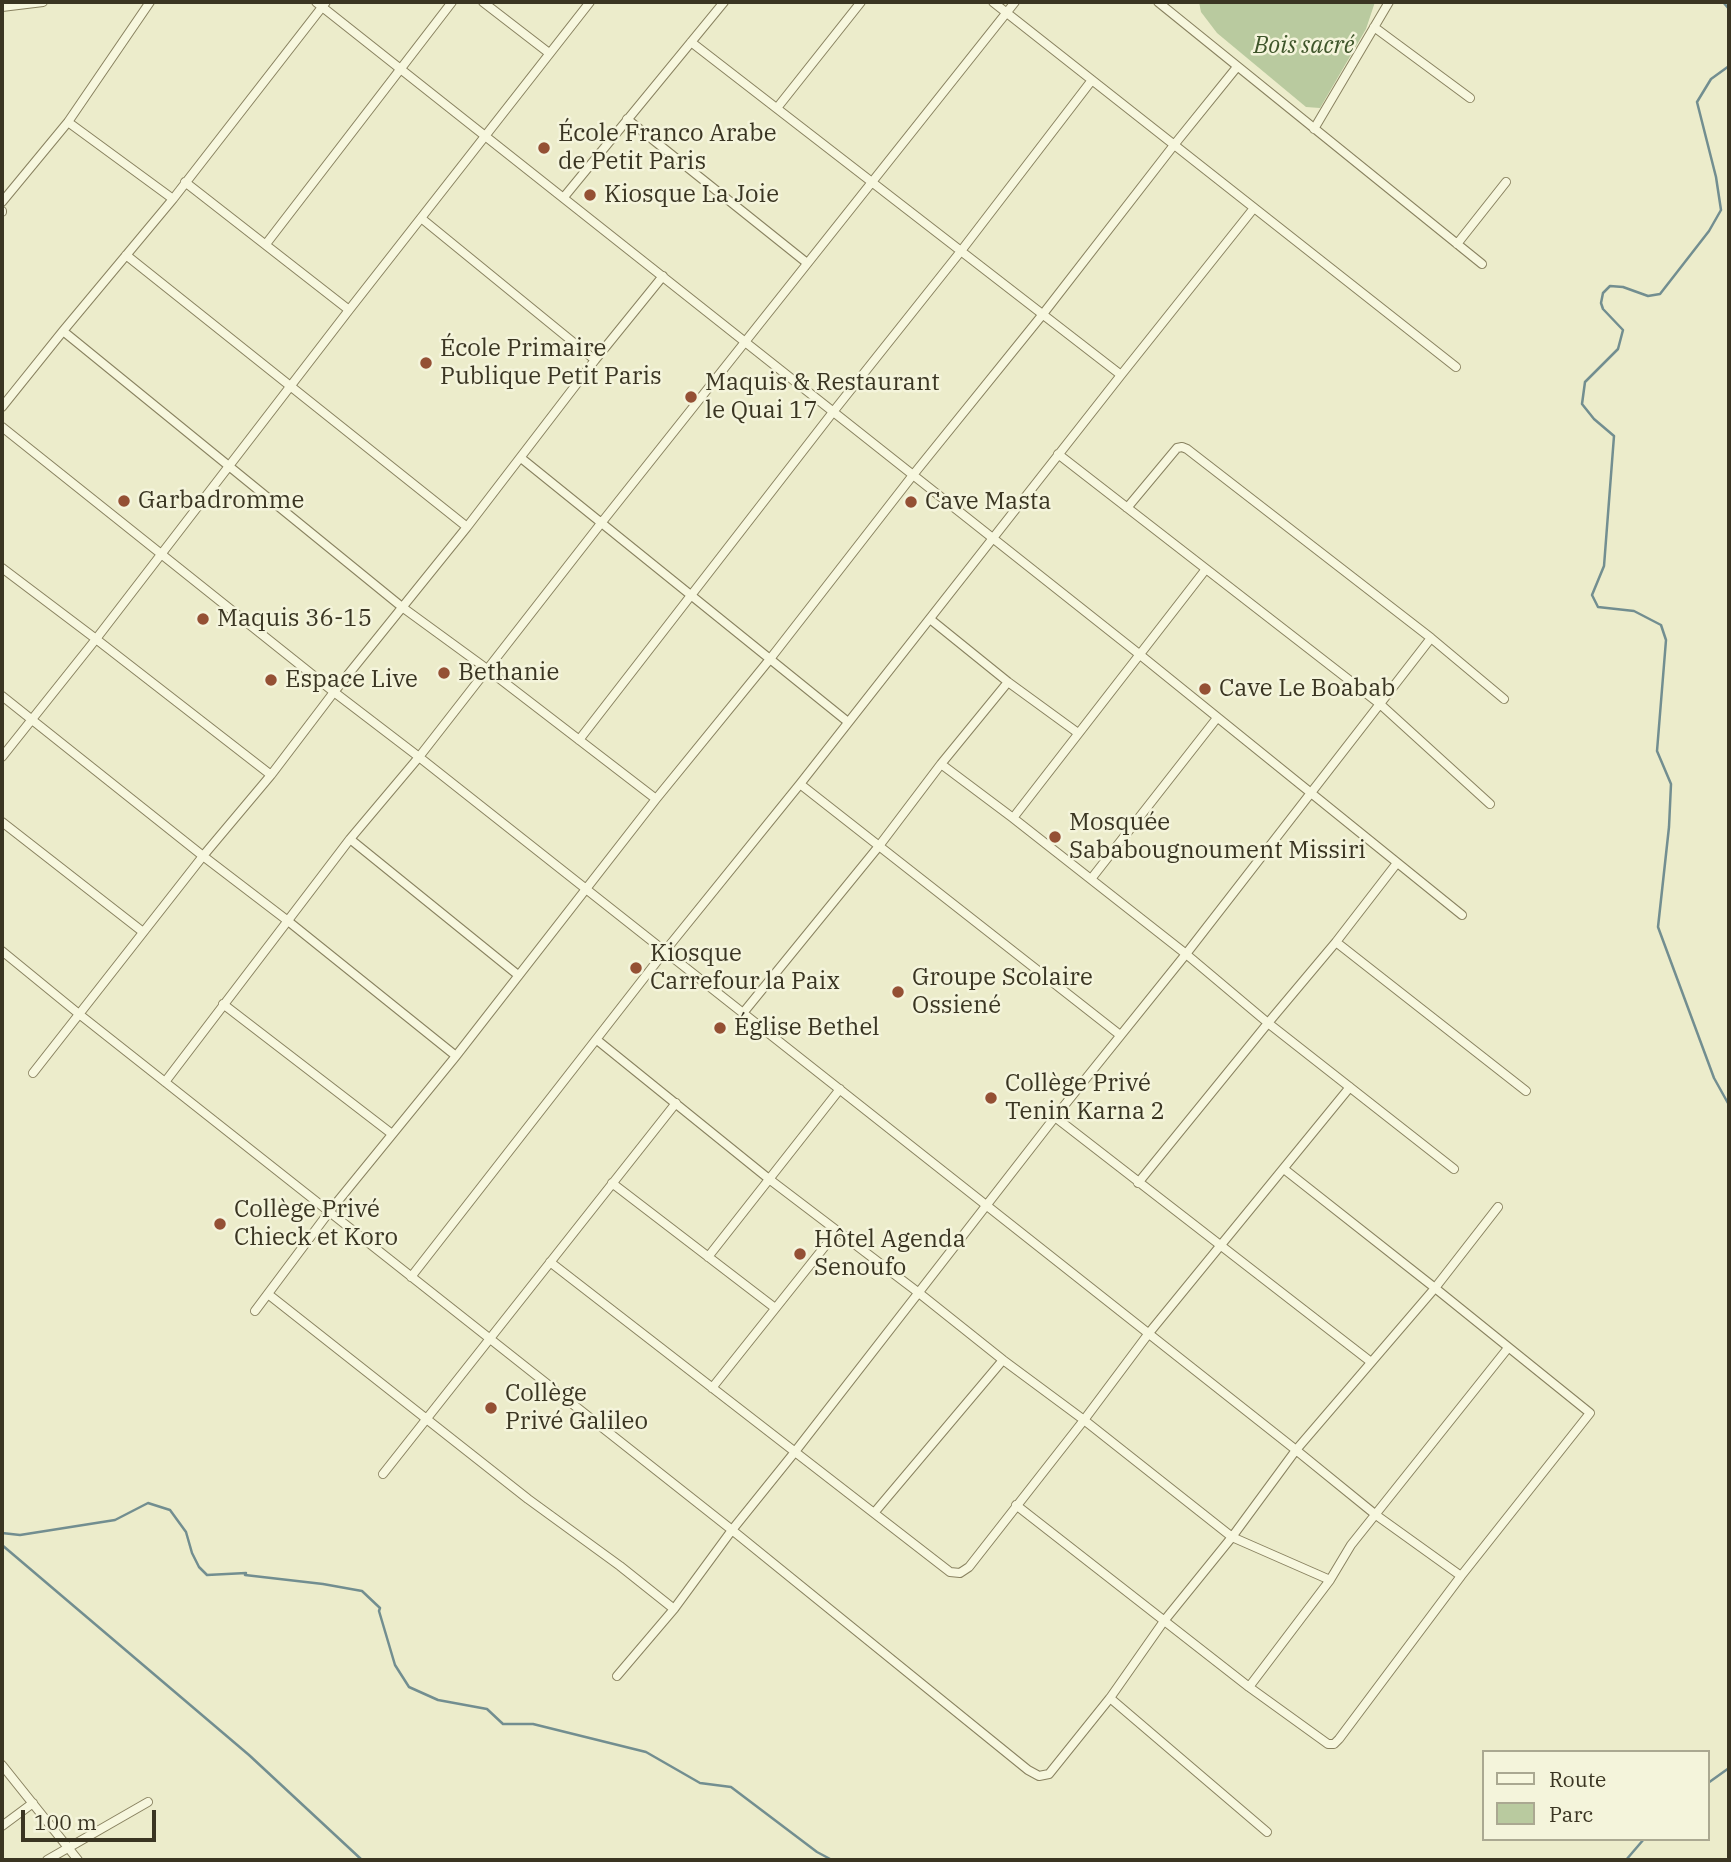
<!DOCTYPE html>
<html>
<head>
<meta charset="utf-8">
<style>
	body { margin:0 }
	#map { position:relative; width:1731px; height:1862px; overflow:hidden; background:#ececcb; font-family:"IBM Plex Serif",serif }
	canvas { display:block }
	.frame { position:absolute; inset:0; border:4px solid #3a3522; pointer-events:none }
	.legend { position:absolute; left:1482px; top:1750px; width:228px; height:91px; box-sizing:border-box; background:#f4f4db; border:2px solid #aaa891; margin:0; padding:9px 12px; list-style:none; font-size:21px; color:#3a3522 }
	.legend li { display:flex; align-items:center; gap:14px; height:35px }
	.legend b { width:35px; border:2px solid #aaa891 }
	.scale { position:absolute; left:21px; top:1810px; width:135px; height:32px; box-sizing:border-box; border:4px solid #3a3522; border-top:0; padding-left:9px; font-size:21px; line-height:24px; white-space:nowrap; color:#3a3522; -webkit-text-stroke:5px #f4f4db; paint-order:stroke }
</style>
</head>
<body>
<div id="map">
<canvas width="1731" height="1862"></canvas>
<div class="frame"></div>
<ul class="legend">
<li><b style="height:9px;background:#f7f7de"></b>Route</li>
<li><b style="height:19px;background:#b9ca9f"></b>Parc</li>
</ul>
<div class="scale">100 m</div>
</div>
<script>
const g = document.querySelector('canvas').getContext('2d');
g.lineJoin = 'round';
function paint(path, color) {
  g.fillStyle = color;
  g.fill(path, 'evenodd');
}
function shape(rows) {
  const path = new Path2D();
  for (const r of rows) {
    path.moveTo(r[0], r[1]);
    for (let i = 2; i < r.length; i += 2) path.lineTo(r[i], r[i + 1]);
  }
  return path;
}
function strokePath(path, color, width, dash) {
  g.strokeStyle = color;
  g.lineWidth = width;
  g.lineCap = dash ? 'butt' : 'round';
  g.setLineDash(dash || []);
  g.stroke(path);
}
function drawText(font, color, halo, rows, align = 'center') {
  g.font = font + ' "IBM Plex Serif",serif';
  g.lineWidth = 5;
  g.setLineDash([]);
  g.textBaseline = 'middle';
  g.strokeStyle = halo;
  g.fillStyle = color;
  for (const [text, x, y, turn = 0] of rows) {
    g.save();
    g.translate(x, y);
    g.rotate((+turn || 0) * Math.PI / 180);
    g.textAlign = isNaN(turn) ? turn : align;
    if (halo) g.strokeText(text, 0, 0);
    g.fillText(text, 0, 0);
    g.restore();
  }
}
const green = shape([
	[1199,2,1375,2,1366,29,1320,108,1306,107,1217,33,1201,12]
]);
const stream = shape([
	[1723,2,1729,9],
	[1729,66,1711,79,1697,102,1716,177,1721,210,1709,231,1660,294,1648,296,1623,287,1610,286,1603,293,1601,303,1603,309,1623,330,1618,349,1585,382,1582,404,1594,419,1614,436,1604,566,1592,595,1598,607,1634,611,1661,625,1666,640,1657,751,1671,784,1669,827,1658,927,1714,1078,1729,1105],
	[2,1533,20,1535,115,1520,148,1503,170,1510,186,1532,192,1553,199,1567,207,1575,246,1573,245,1575,323,1584,362,1591,380,1608,379,1611,395,1665,409,1687,438,1700,487,1709,503,1724,533,1724,646,1752,700,1783,731,1787,817,1852,832,1860],
	[2,1545,249,1755,362,1860],
	[1708,1783,1729,1768],
	[1626,1860,1644,1839]
]);
const street = shape([
	[316,2,1139,654,1462,915],
	[483,2,549,53],
	[993,2,1456,367],
	[1158,2,1482,264],
	[2,7,43,2],
	[1374,27,1470,98],
	[691,42,1121,375],
	[777,108,861,2],
	[627,119,807,263],
	[68,122,173,199],
	[1314,129,1389,2],
	[185,182,349,310],
	[564,197,724,2],
	[2,202,68,122,150,2],
	[2,212,2,211],
	[421,218,595,360],
	[266,244,452,2],
	[1457,244,1506,182],
	[126,255,467,527],
	[63,331,402,607,487,669,656,799],
	[2,407,63,331,173,199,326,2],
	[2,427,334,692,419,757,1296,1450,1376,1515,1461,1576],
	[1058,454,1380,704,1490,804],
	[521,458,848,722],
	[1127,508,1177,448,1182,447,1187,449,1431,638,1504,699],
	[2,568,96,639,271,775],
	[930,619,1008,682,1078,733],
	[2,696,203,856,288,921,456,1056],
	[579,740,833,412,961,251,1092,80],
	[2,757,96,639,349,310,590,2],
	[941,764,1013,818,1186,954,1268,1023,1454,1169],
	[800,784,1120,1035],
	[1013,818,1206,569],
	[2,822,143,932],
	[350,839,518,975],
	[1091,879,1217,718],
	[1336,942,1526,1091],
	[2,951,79,1014,732,1530,1028,1770,1039,1776,1049,1774,1110,1698,1164,1621,1232,1537,1296,1450,1435,1288,1498,1207],
	[223,1004,392,1134],
	[743,1013,879,846,941,764,1008,682],
	[597,1040,769,1179,919,1293,1003,1360,1084,1420,1232,1537,1330,1580],
	[33,1073,203,856,271,775,334,692,467,527,595,360,663,276],
	[165,1082,350,839,419,757,602,522,1015,2],
	[1055,1117,1371,1362],
	[612,1183,775,1308],
	[1138,1183,1268,1023,1336,942,1397,863],
	[708,1257,840,1089],
	[550,1262,950,1572,960,1573,969,1567,1084,1420,1149,1333,1350,1087],
	[411,1277,665,951,800,784,1121,375,1254,208],
	[268,1294,528,1499,620,1566,674,1609],
	[255,1311,329,1212,456,1056,656,799,770,659,913,475,1043,314,1174,145,1237,67],
	[712,1388,837,1231],
	[383,1474,676,1103],
	[1016,1505,1249,1687,1328,1744,1334,1744,1339,1739,1461,1576,1590,1413,1435,1288,1284,1169],
	[874,1513,1003,1360],
	[617,1676,674,1609,732,1530,794,1453,1055,1117,1186,954,1431,638],
	[1249,1687,1330,1580,1351,1545,1508,1348],
	[1110,1698,1267,1832],
	[2,1765,78,1860],
	[2,1826,33,1803],
	[47,1860,148,1802]
]);
const markers = [
	[544,148,7,"#945034"],
	[590,195,7,"#945034"],
	[426,363,7,"#945034"],
	[691,397,7,"#945034"],
	[124,501,7,"#945034"],
	[911,502,7,"#945034"],
	[203,619,7,"#945034"],
	[444,673,7,"#945034"],
	[271,680,7,"#945034"],
	[1205,689,7,"#945034"],
	[1055,837,7,"#945034"],
	[636,968,7,"#945034"],
	[898,992,7,"#945034"],
	[720,1028,7,"#945034"],
	[991,1098,7,"#945034"],
	[220,1224,7,"#945034"],
	[800,1254,7,"#945034"],
	[491,1408,7,"#945034"]
];
const parkNames = [
	["Bois sacré",1304,46]
];
const poiNames = [
	["École Franco Arabe",558,134],
	["de Petit Paris",558,162],
	["Kiosque La Joie",604,195],
	["École Primaire",440,349],
	["Publique Petit Paris",440,377],
	["Maquis & Restaurant",705,383],
	["le Quai 17",705,411],
	["Garbadromme",138,501],
	["Cave Masta",925,502],
	["Maquis 36-15",217,619],
	["Bethanie",458,673],
	["Espace Live",285,680],
	["Cave Le Boabab",1219,689],
	["Mosquée",1069,823],
	["Sababougnoument Missiri",1069,851],
	["Kiosque",650,954],
	["Carrefour la Paix",650,982],
	["Groupe Scolaire",912,978],
	["Ossiené",912,1006],
	["Église Bethel",734,1028],
	["Collège Privé",1005,1084],
	["Tenin Karna 2",1005,1112],
	["Collège Privé",234,1210],
	["Chieck et Koro",234,1238],
	["Hôtel Agenda",814,1240],
	["Senoufo",814,1268],
	["Collège",505,1394],
	["Privé Galileo",505,1422]
];
paint(green, '#b9ca9f');
strokePath(stream, '#728e90', 2.5);
strokePath(street, '#898260', 10);
strokePath(street, '#f7f7de', 8);
for (const [x, y, r, color] of markers) {
  const dot = new Path2D();
  dot.arc(x, y, r, 0, 2 * Math.PI);
  g.fillStyle = color;
  g.fill(dot);
  strokePath(dot, '#f4f4db', 2.5);
}
drawText('italic 24px', '#3e552a', '#f4f4db', parkNames);
drawText('24px', '#3a3522', '#f4f4db', poiNames, 'left');
</script>
</body>
</html>
